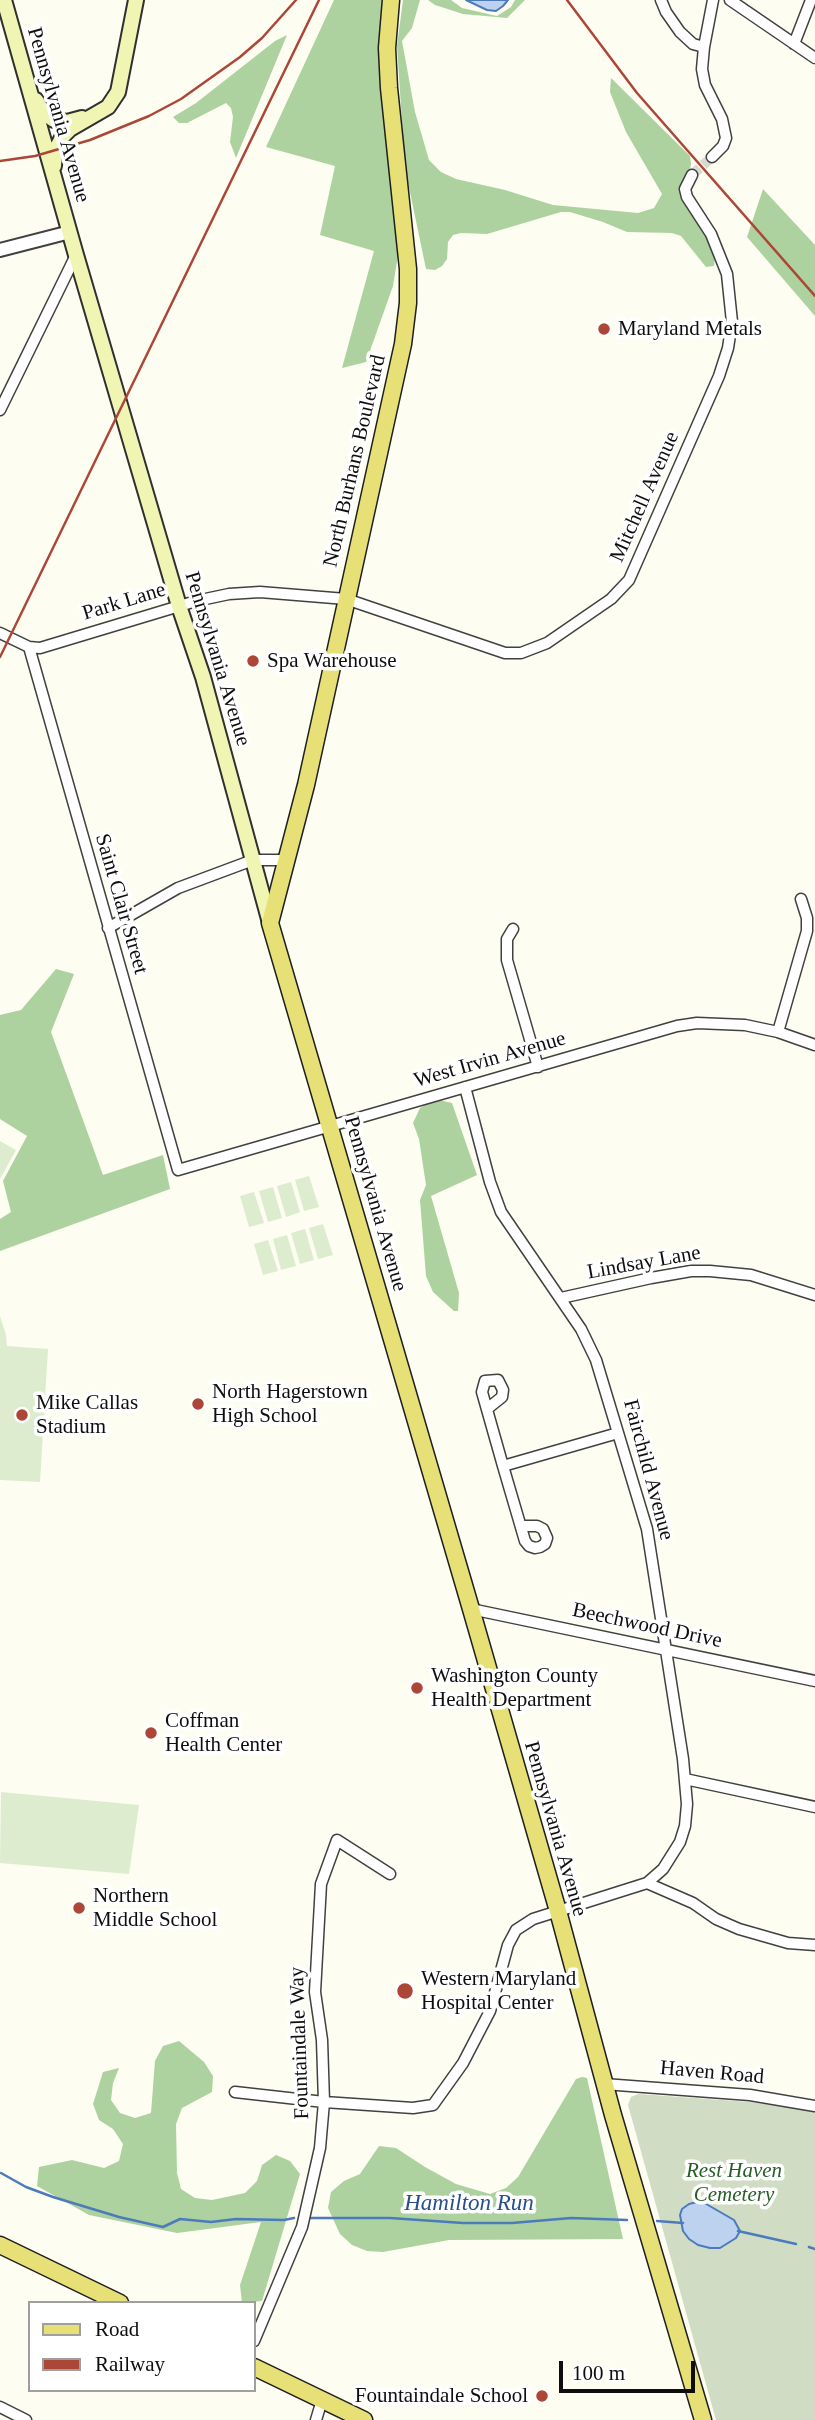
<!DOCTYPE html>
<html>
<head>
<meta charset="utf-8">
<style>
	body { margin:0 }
	#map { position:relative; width:815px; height:2420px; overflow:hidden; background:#fdfdf1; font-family:"Times New Roman",serif }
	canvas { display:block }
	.legend { position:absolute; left:28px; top:2301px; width:228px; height:91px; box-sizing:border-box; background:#fff; border:2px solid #9f9f9f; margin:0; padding:9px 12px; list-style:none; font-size:21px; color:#0e0e0e }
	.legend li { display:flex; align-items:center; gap:14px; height:35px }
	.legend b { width:35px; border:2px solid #9f9f9f }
	.scale { position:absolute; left:559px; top:2361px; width:136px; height:32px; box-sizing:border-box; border:4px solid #0e0e0e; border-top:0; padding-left:9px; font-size:21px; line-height:24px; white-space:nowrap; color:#0e0e0e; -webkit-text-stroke:5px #fff; paint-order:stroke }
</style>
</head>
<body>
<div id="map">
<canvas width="815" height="2420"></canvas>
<ul class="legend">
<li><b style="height:9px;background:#e7e077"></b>Road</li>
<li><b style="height:9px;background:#ac4738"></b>Railway</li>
</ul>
<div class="scale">100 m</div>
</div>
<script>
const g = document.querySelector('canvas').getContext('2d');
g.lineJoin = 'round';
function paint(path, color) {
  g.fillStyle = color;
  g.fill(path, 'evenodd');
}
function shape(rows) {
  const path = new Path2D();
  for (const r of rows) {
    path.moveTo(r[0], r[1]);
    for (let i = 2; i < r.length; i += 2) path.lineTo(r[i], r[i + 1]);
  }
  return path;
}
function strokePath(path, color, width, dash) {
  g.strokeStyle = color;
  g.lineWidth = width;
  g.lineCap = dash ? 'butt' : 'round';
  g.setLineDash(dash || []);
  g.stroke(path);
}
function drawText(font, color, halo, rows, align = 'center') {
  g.font = font + ' "Times New Roman",serif';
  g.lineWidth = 7;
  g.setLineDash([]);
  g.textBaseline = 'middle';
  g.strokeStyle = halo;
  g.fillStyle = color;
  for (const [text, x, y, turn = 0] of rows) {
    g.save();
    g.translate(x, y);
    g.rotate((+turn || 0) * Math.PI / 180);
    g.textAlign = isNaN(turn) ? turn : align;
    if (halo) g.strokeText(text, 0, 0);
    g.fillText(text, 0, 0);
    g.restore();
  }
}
const forest = shape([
	[334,0,385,0,379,51,400,243,393,286,366,362,342,368,374,251,320,235,335,166,266,147],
	[403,0,420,0,412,28,402,41,415,112,429,160,441,172,456,179,505,190,553,205,638,213,654,208,662,194,626,132,610,92,611,78,690,156,691,164,685,196,709,242,715,257,714,266,706,267,681,236,672,233,627,232,603,222,570,212,561,212,487,234,461,233,453,235,448,242,447,259,442,266,435,270,426,269,405,168,397,46],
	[428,0,451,0,462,8,497,16,511,7,515,0,525,0,507,18,463,14,435,5],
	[287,35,236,158,230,142,233,117,231,108,226,103,187,123,179,123,173,117,196,103,275,41],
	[763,189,815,245,815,316,747,237],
	[56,969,74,974,51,1032,103,1175,163,1155,170,1189,0,1251,0,1219,11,1212,3,1181,27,1136,0,1119,0,1015,21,1010],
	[435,1099,452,1103,477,1175,431,1196,459,1293,458,1311,454,1311,433,1292,426,1276,420,1200,426,1185,419,1139,413,1123,420,1108],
	[179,2041,204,2062,213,2076,212,2092,182,2108,176,2124,177,2173,181,2189,195,2198,212,2200,245,2193,257,2181,262,2165,276,2155,290,2161,300,2174,262,2301,242,2303,240,2285,261,2222,177,2233,89,2215,37,2186,39,2167,72,2160,104,2168,119,2161,123,2144,113,2129,99,2120,93,2104,103,2072,119,2068,113,2083,111,2100,120,2113,135,2118,151,2113,155,2061,163,2046],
	[582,2077,587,2078,623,2239,449,2240,383,2252,367,2251,352,2245,340,2234,328,2208,331,2192,344,2181,360,2174,379,2146,396,2148,425,2167,456,2184,490,2194,506,2188,518,2177,576,2079]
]);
const cemetery = shape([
	[638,2094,750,2102,815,2111,815,2420,716,2420,628,2105,631,2097]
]);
const pitch = shape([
	[0,1141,16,1150,0,1179],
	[309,1176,319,1207,304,1211,295,1180],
	[291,1182,300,1212,286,1217,277,1186],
	[273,1187,282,1218,268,1222,259,1191],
	[254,1192,264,1223,249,1227,240,1196],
	[323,1224,333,1255,318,1259,309,1228],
	[305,1229,314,1260,300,1264,291,1233],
	[287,1235,296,1266,281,1270,273,1239],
	[268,1240,278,1271,263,1275,254,1244],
	[0,1316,6,1335,7,1346,48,1349,40,1482,0,1480],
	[1,1792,139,1805,129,1874,0,1863]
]);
const water = shape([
	[466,0,508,0,503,6,496,11,487,10,466,0],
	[701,2201,734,2220,740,2231,736,2238,720,2248,710,2248,698,2245,689,2239,683,2231,680,2215,682,2209,689,2204,701,2201]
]);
const stream = shape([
	[1,2173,26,2187,53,2197,119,2217,163,2227,180,2219,211,2222,236,2219,284,2220,294,2218],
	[310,2218,390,2218,463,2223,512,2223,571,2218,627,2220],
	[657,2221,683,2223],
	[738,2231,796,2244],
	[809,2247,815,2249]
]);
const minorTunnel = shape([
	[692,175,712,157]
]);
const minor = shape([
	[661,0,666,12,680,32,693,44,704,47],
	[730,0,815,58],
	[794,44,811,0],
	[712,157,723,146,726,138,722,119,705,85,702,69,704,47,713,0],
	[0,410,76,255],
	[0,633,29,647,40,648,196,601,229,594,260,592,346,599,505,653,521,653,547,643,611,599,629,580,719,376,728,348,732,322,727,274,711,234,687,197,685,189,692,175],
	[29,647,178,1170,677,1026,697,1023,745,1025,778,1032,815,1045],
	[108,928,178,888,253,860,287,860],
	[513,929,507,939,507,960,538,1067],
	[778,1032,807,931,807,918,801,899],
	[465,1087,490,1182,501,1212,581,1329,596,1360,647,1529,683,1759,687,1804,685,1826,680,1842,663,1869,647,1883],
	[561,1298,651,1278,691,1271,710,1271,751,1275,815,1295],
	[487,1409,502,1397,503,1390,498,1380,485,1381,482,1392,503,1466,525,1541,529,1546,535,1548,540,1547,545,1544,547,1538,543,1529,537,1526,521,1526],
	[503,1466,618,1433],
	[471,1609,815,1681],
	[685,1779,815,1807],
	[604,2084,750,2095,815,2106],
	[235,2092,324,2102,413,2108,433,2105,463,2063,490,2011,508,1945,516,1930,533,1919,647,1883,693,1903,716,1919,739,1929,788,1943,815,1945],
	[254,2341,302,2227,320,2148,324,2102,322,2040,315,1992,321,1884,337,1840,390,1874],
	[0,2407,26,2420],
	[316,2420,322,2400]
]);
const tertiary = shape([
	[0,250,70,232]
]);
const secondary = shape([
	[4,0,76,255,179,606,203,677,270,923],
	[36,100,43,112,54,120,67,122,82,118],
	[54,166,55,151,63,136,70,129,108,107,118,92,136,0]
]);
const primary = shape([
	[391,0,387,48,389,88,408,269,408,303,403,344,306,785,270,923,471,1609,558,1911,613,2115,703,2420],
	[0,2245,120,2303],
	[254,2367,364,2420]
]);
const rail = shape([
	[567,0,637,93,815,296],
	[0,161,35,156,90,140,149,116,181,99,240,57,262,38,296,0],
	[0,657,319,0]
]);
const markers = [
	[604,329,7,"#ac4738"],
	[253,661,7,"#ac4738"],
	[198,1404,7,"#ac4738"],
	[22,1415,7,"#ac4738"],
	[417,1688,7,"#ac4738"],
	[151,1733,7,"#ac4738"],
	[79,1908,7,"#ac4738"],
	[405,1991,9,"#ac4738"],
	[542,2396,7,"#ac4738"]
];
const streetNames = [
	["Pennsylvania Avenue",58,115,74],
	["North Burhans Boulevard",355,461,-77],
	["Mitchell Avenue",645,497,-66],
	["Park Lane",124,602,-17],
	["Pennsylvania Avenue",217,659,73],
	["Saint Clair Street",121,904,74],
	["West Irvin Avenue",490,1060,-16],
	["Pennsylvania Avenue",375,1204,74],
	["Lindsay Lane",644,1263,-10],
	["Fairchild Avenue",648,1470,75],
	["Beechwood Drive",647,1626,12],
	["Pennsylvania Avenue",555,1829,74],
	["Fountaindale Way",300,2043,-92],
	["Haven Road",712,2073,5]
];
const poiNames = [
	["Maryland Metals",618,329],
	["Spa Warehouse",267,661],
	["North Hagerstown",212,1392],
	["High School",212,1416],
	["Mike Callas",36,1403],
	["Stadium",36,1427],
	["Washington County",431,1676],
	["Health Department",431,1700],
	["Coffman",165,1721],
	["Health Center",165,1745],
	["Northern",93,1896],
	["Middle School",93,1920],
	["Western Maryland",421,1979],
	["Hospital Center",421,2003],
	["Fountaindale School",528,2396,"right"]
];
const parkNames = [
	["Rest Haven",734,2171],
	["Cemetery",734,2195]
];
const waterNames = [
	["Hamilton Run",469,2204]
];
paint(forest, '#add2a0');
paint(cemetery, '#d0ddc4');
paint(pitch, '#ddeccf');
paint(water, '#bcd2ee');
strokePath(water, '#4c7bbc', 2);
strokePath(stream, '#4c7bbc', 2.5);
strokePath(minorTunnel, '#d9d9cf', 10, [10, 5]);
strokePath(minor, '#414141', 13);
strokePath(tertiary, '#414141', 16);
strokePath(secondary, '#303030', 18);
strokePath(primary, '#1f1f1f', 19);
strokePath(minor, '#fff', 10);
strokePath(tertiary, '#fff', 12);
strokePath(secondary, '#f0f5b4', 14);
strokePath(primary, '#e7e077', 16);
strokePath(rail, '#ac4738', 2.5);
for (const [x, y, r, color] of markers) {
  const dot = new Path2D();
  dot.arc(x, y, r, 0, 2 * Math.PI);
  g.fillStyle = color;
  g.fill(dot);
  strokePath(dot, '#fff', 2.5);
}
drawText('21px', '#0e0e0e', '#fff', streetNames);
drawText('21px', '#0e0e0e', '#fff', poiNames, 'left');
drawText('italic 21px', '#285d27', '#fff', parkNames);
drawText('italic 23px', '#274f90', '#fff', waterNames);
</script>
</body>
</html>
